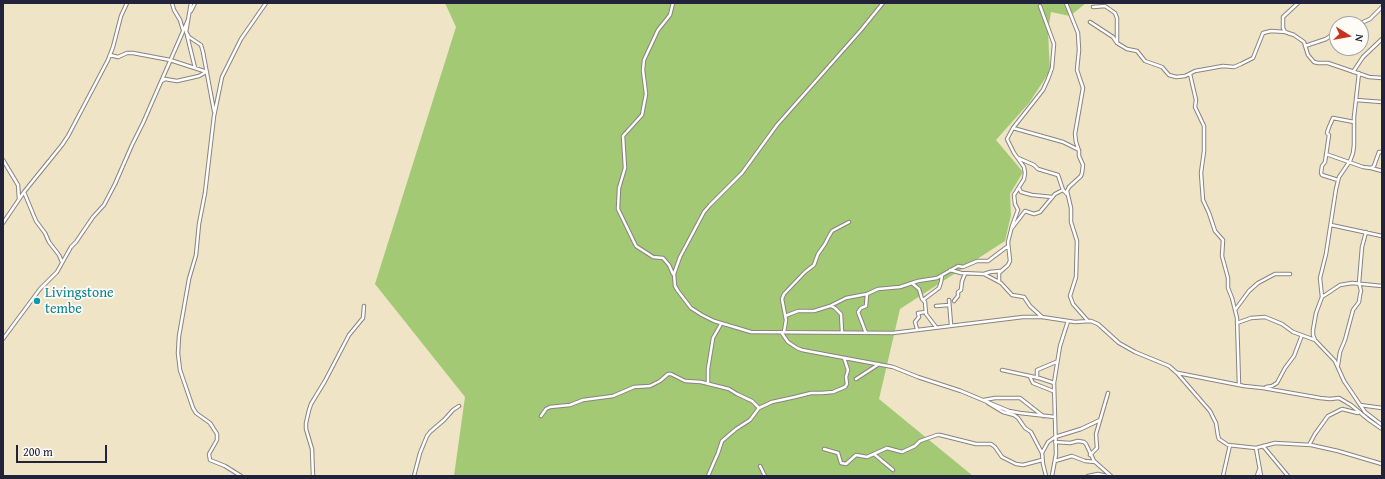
<!DOCTYPE html>
<html>
<head>
<meta charset="utf-8">
<style>
	body { margin:0 }
	#map { position:relative; width:1385px; height:479px; overflow:hidden; background:#f0e4c6; font-family:"Gentium Book Plus",serif }
	canvas { display:block }
	.frame { position:absolute; inset:0; border:4px solid #22223b; pointer-events:none }
	.north { position:absolute; left:1329px; top:16px; width:40px; height:40px; box-sizing:border-box; background:#fdfcf7; border:1px solid #a5a5ac; border-radius:50%; rotate:101deg; font-size:11px; font-weight:700; line-height:16px; text-align:center; color:#22223b }
	.north::after { content:''; display:block; margin:auto; width:14px; height:18px; background:#c8321e; clip-path:polygon(50% 0,100% 100%,50% 72%,0 100%) }
	.scale { position:absolute; left:16px; top:445px; width:91px; height:18px; box-sizing:border-box; border:2px solid #22223b; border-top:0; padding-left:5px; font-size:12px; line-height:14px; white-space:nowrap; color:#22223b; -webkit-text-stroke:3px #fdfcf7; paint-order:stroke }
</style>
</head>
<body>
<div id="map">
<canvas width="1385" height="479"></canvas>
<div class="frame"></div>
<div class="north">N</div>
<div class="scale">200 m</div>
</div>
<script>
const g = document.querySelector('canvas').getContext('2d');
g.lineJoin = 'round';
function paint(path, color) {
  g.fillStyle = color;
  g.fill(path, 'evenodd');
}
function shape(rows) {
  const path = new Path2D();
  for (const r of rows) {
    path.moveTo(r[0], r[1]);
    for (let i = 2; i < r.length; i += 2) path.lineTo(r[i], r[i + 1]);
  }
  return path;
}
function strokePath(path, color, width, dash) {
  g.strokeStyle = color;
  g.lineWidth = width;
  g.lineCap = dash ? 'butt' : 'round';
  g.setLineDash(dash || []);
  g.stroke(path);
}
function drawText(font, color, halo, rows, align = 'center') {
  g.font = font + ' "Gentium Book Plus",serif';
  g.lineWidth = 3.5;
  g.setLineDash([]);
  g.textBaseline = 'middle';
  g.strokeStyle = halo;
  g.fillStyle = color;
  for (const [text, x, y, turn = 0] of rows) {
    g.save();
    g.translate(x, y);
    g.rotate((+turn || 0) * Math.PI / 180);
    g.textAlign = isNaN(turn) ? turn : align;
    if (halo) g.strokeText(text, 0, 0);
    g.fillText(text, 0, 0);
    g.restore();
  }
}
const green = shape([
	[445,3,1086,3,1070,16,1051,12,1048,32,1050,71,1029,103,996,140,1023,172,1010,194,1011,215,1005,241,900,309,879,399,973,476,454,476,465,397,375,284,456,27]
]);
const minor = shape([
	[172,3,174,10,180,20,183,30],
	[191,3,186,32,189,37,201,45,203,52,214,111],
	[883,3,861,30,777,125,742,173,710,205,704,212,680,257,674,274,675,286,678,291,691,308,702,315,714,321,751,332,893,333,1023,317,1042,317,1075,322,1091,321,1098,324,1119,343,1135,352,1169,366,1177,373,1210,411,1216,423,1218,436,1219,439,1228,445,1256,448,1275,443,1311,445,1338,451,1382,464],
	[1066,3,1078,33,1079,50,1077,70,1083,88,1075,134,1076,142,1079,151,1079,156,1083,165,1082,173,1081,176,1069,187,1067,191,1071,208,1071,222,1077,241,1076,277,1070,296,1073,304,1088,321],
	[1298,3,1283,17,1283,28,1285,32,1294,35,1304,42,1308,55,1314,62,1318,63,1328,63,1369,77,1382,78],
	[1093,7,1105,6,1115,13,1117,18,1117,43],
	[191,11,195,3],
	[1090,22,1113,37,1117,43,1127,49,1137,51,1145,61,1162,67,1169,75,1176,77,1185,76,1195,71,1223,66,1234,67,1241,64,1253,58,1263,33,1271,31,1286,32],
	[1359,24,1370,19,1382,7],
	[187,35,195,68],
	[1305,46,1326,39,1337,31],
	[110,55,118,57,127,53,133,53,170,60,207,72],
	[1353,72,1363,57,1382,39],
	[1190,74,1196,100,1195,107,1204,126,1204,151,1201,173,1203,200,1209,213,1215,231,1223,240,1222,256,1228,278,1228,288,1232,298,1237,318,1239,385],
	[162,81,165,79,177,81,199,76,206,72],
	[1356,100,1382,102],
	[1013,128,1063,142,1079,150],
	[1326,154,1363,167,1371,168,1374,166,1379,152,1382,152],
	[1018,158,1034,165,1038,169,1058,175,1063,190,1068,195],
	[3,160,18,185,19,199],
	[1371,168,1382,171],
	[1338,180,1322,175,1321,173,1322,166,1325,162,1329,135,1327,133,1329,127,1333,118,1354,122],
	[1019,188,1021,192,1032,195,1052,197],
	[24,192,36,221,45,233,49,242,59,255,62,262],
	[3,223,24,192,62,145,68,136,108,60,113,47,121,16,127,3],
	[1331,225,1382,236],
	[1012,228,1025,211,1034,214,1040,212,1055,194,1063,190],
	[950,270,961,273,984,274,1001,283,1012,295,1024,297,1030,306,1042,317],
	[673,274,669,265,663,258,653,257,636,246,618,209,619,188,625,168,623,136,642,115,646,94,643,70,644,60,658,30,670,15,673,3],
	[984,274,990,272,1000,271],
	[999,282,999,273,1008,265,1010,261,1008,242,1012,226,1018,210,1015,204,1014,195,1024,179,1025,173,1024,167,1014,153,1007,139,1013,128,1043,90,1048,79,1052,68,1054,44,1040,6],
	[913,284,919,289,922,299,925,302,926,314,936,327],
	[1322,297,1340,285,1352,283,1382,286],
	[923,300,939,288,941,282,942,276],
	[949,300,951,325],
	[954,301,958,296,958,292,961,290,962,281,965,274],
	[831,306,835,308,841,314,842,332],
	[936,306,949,305],
	[1235,310,1249,291,1258,283,1275,274,1290,274],
	[785,316,798,311,814,311,830,306,846,298,867,294],
	[1237,323,1251,318,1265,317,1282,324,1293,332,1315,340,1335,361,1344,381,1365,412,1382,425],
	[917,329,915,322,919,317,918,313,926,312],
	[781,332,788,342,797,348,802,350,893,367,918,377,961,391,1009,411,1020,413,1055,417],
	[784,332,786,320,782,299,784,294,805,272,814,265,818,254,825,244,828,238,832,231,849,222],
	[866,333,858,312,861,308,866,306,867,294,878,289,900,287,918,281,937,278,958,266,963,267,977,261,988,261,1008,246],
	[3,339,40,289,57,272,71,247,76,242,93,217,104,205,115,184,132,145,143,123,188,20],
	[1315,340,1313,335,1313,330,1316,313,1322,297,1320,278,1326,254,1336,189,1339,177,1350,161,1353,153,1354,145,1354,117,1359,73],
	[1338,365,1340,352,1345,340,1353,310,1359,302,1360,295,1361,291,1359,283,1362,247,1366,232],
	[1002,370,1039,378,1054,383],
	[1178,373,1244,386,1263,388,1320,398,1330,399,1339,398,1351,405,1369,420],
	[1030,377,1033,383,1053,391],
	[1037,378,1037,370,1056,362],
	[856,379,879,364],
	[708,384,708,369,713,338,721,324],
	[1266,387,1272,386,1277,383,1285,368,1294,356,1302,335],
	[984,400,995,398,1020,398,1043,416],
	[988,403,1003,412,1014,415,1018,418,1025,428,1031,432,1042,453],
	[1360,405,1382,408],
	[541,416,546,409,550,407,570,405,583,400,613,396,634,387,650,386,660,381,668,374,671,374,685,381,701,382,729,389,737,394,752,401,759,408],
	[1369,420,1382,429],
	[1055,442,1070,443,1078,441,1084,442,1086,444,1094,461,1111,476],
	[1309,445,1315,434,1328,416,1342,409,1358,413],
	[1263,446,1288,476],
	[1256,448,1261,476],
	[824,449,838,453,841,463,846,464,856,455,867,457,887,448,902,452,915,446,920,441,937,435,940,435,976,444,991,444,995,447,1002,457,1016,464,1023,465,1042,460],
	[874,454,893,470],
	[1090,455,1097,448,1096,434,1108,393],
	[1055,461,1072,456,1085,461,1095,462],
	[760,466,765,476],
	[241,476,225,466,210,460,209,454,217,440,217,434,210,423,196,413,193,408,180,370,178,353,179,336,189,279,196,255,199,224,205,193,214,116,222,77,241,39,266,3],
	[313,476,312,449,306,429,306,423,309,410,311,404,325,381,349,335,363,318,364,306],
	[414,476,420,453,427,436,430,432,444,420,453,410,459,406],
	[708,476,718,453,722,441,736,429,750,420,759,408,772,402,795,397,811,393,822,393,833,392,845,387,847,384,846,377,848,370,844,358],
	[1046,476,1043,464,1042,453,1048,442,1055,437,1081,429,1100,420],
	[1052,476,1056,454,1054,383,1060,346,1068,321],
	[1088,476,1098,474,1107,476],
	[1223,476,1230,445],
	[1257,476,1259,470]
]);
const markers = [
	[37,301,4,"#0f9aa8"]
];
const cultureNames = [
	["Livingstone",45,293],
	["tembe",45,309]
];
paint(green, '#a3c974');
strokePath(minor, '#898380', 4.5);
strokePath(minor, '#fff', 2.5);
for (const [x, y, r, color] of markers) {
  const dot = new Path2D();
  dot.arc(x, y, r, 0, 2 * Math.PI);
  g.fillStyle = color;
  g.fill(dot);
  strokePath(dot, '#fdfcf7', 1.5);
}
drawText('14px', '#0d838f', '#fdfcf7', cultureNames, 'left');
</script>
</body>
</html>
